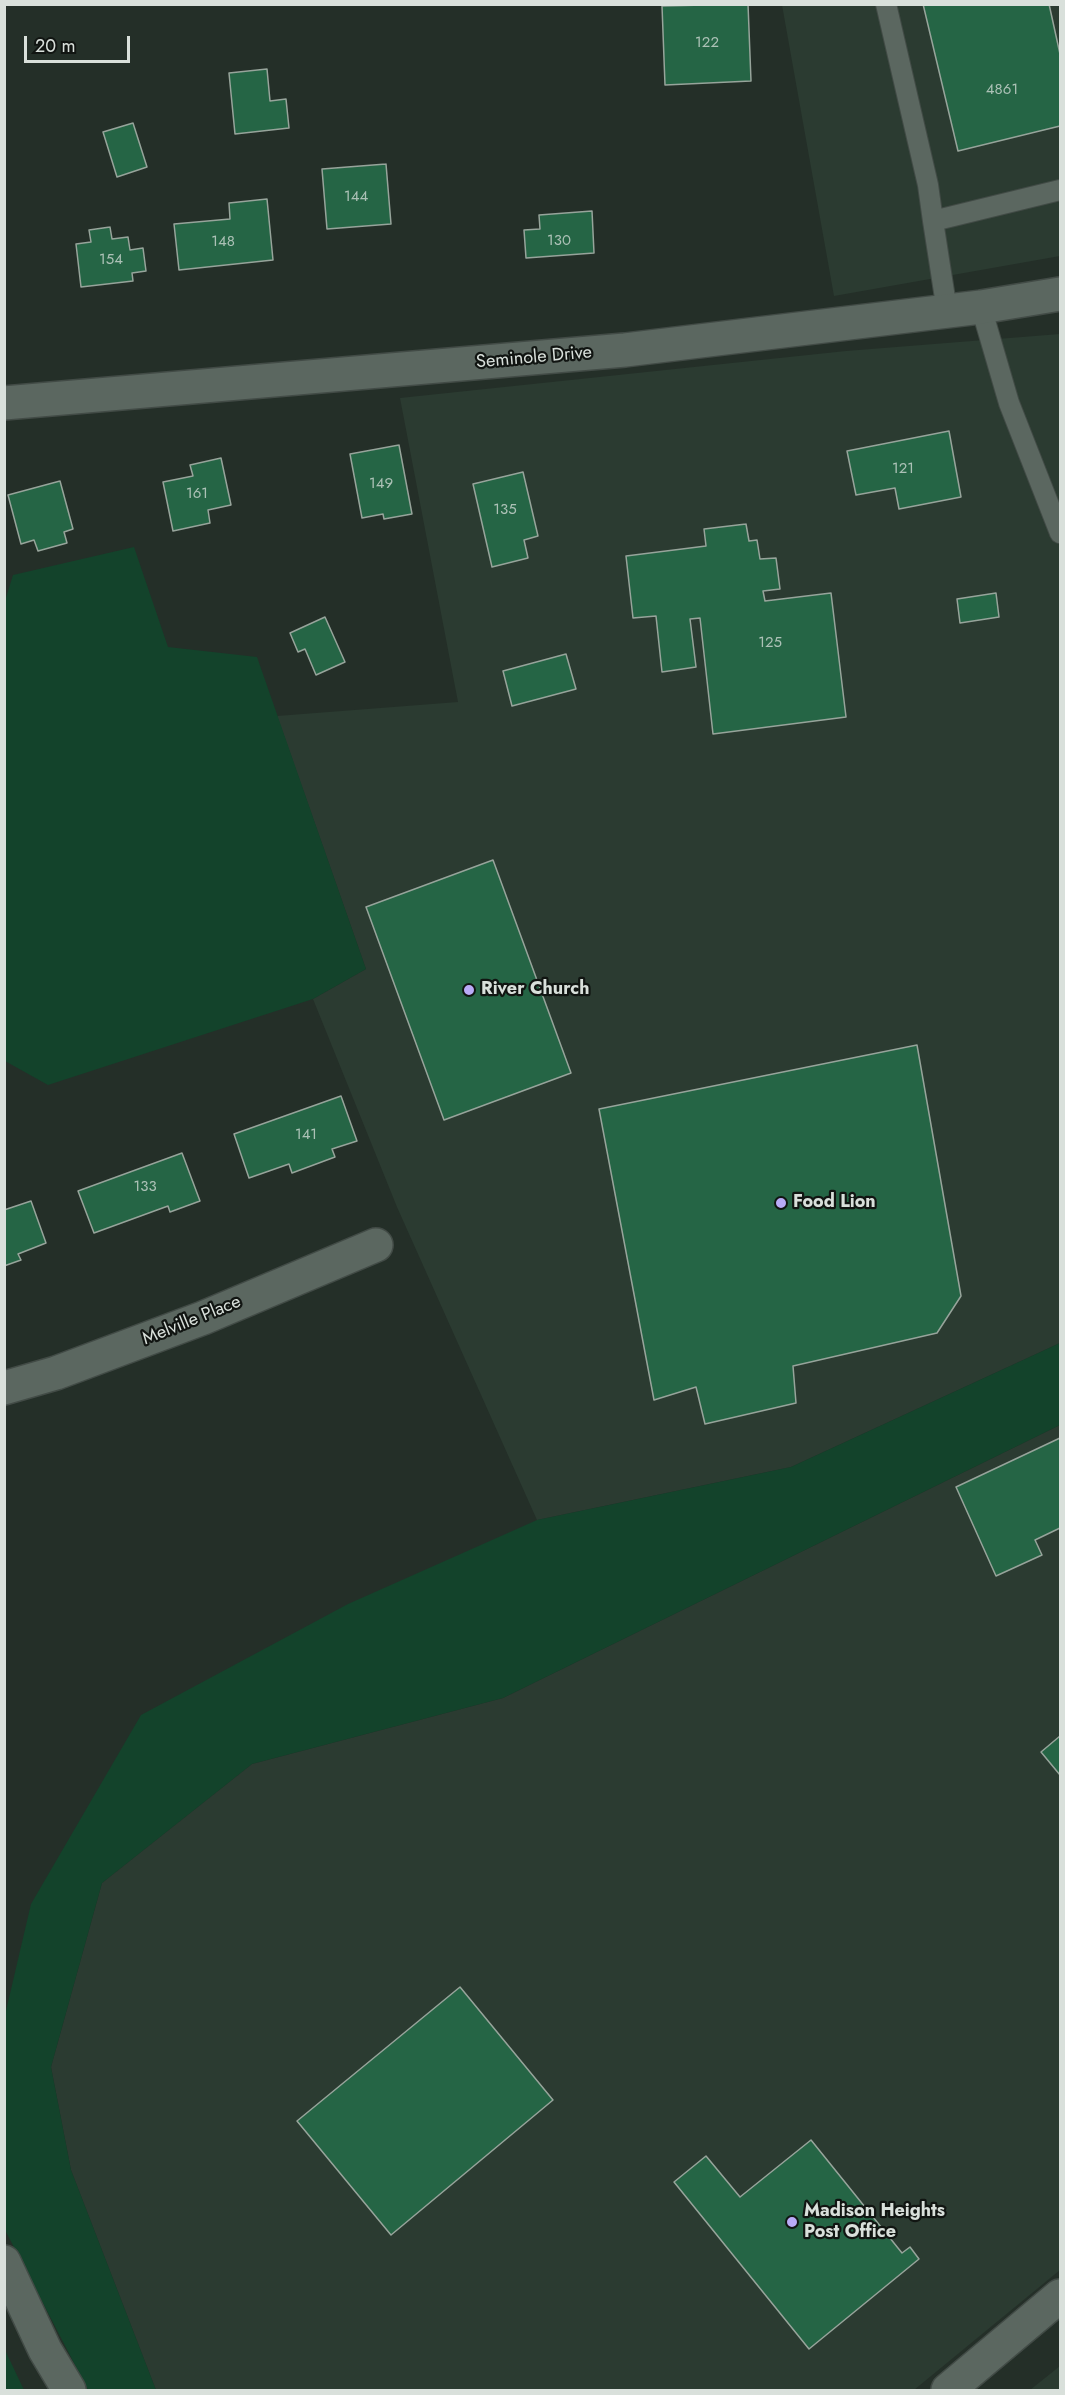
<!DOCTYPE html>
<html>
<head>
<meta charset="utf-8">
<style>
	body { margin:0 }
	#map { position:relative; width:1065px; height:2395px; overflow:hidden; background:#242f28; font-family:Jost,sans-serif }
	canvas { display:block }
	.frame { position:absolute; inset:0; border:6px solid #d9e0db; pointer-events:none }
	.scale { position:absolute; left:24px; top:36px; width:106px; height:27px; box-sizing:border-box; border:3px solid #d9e0db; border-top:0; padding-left:8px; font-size:18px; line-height:21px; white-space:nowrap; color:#d9e0db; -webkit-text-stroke:4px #111512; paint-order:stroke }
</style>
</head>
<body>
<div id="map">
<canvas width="1065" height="2395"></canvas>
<div class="frame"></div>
<div class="scale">20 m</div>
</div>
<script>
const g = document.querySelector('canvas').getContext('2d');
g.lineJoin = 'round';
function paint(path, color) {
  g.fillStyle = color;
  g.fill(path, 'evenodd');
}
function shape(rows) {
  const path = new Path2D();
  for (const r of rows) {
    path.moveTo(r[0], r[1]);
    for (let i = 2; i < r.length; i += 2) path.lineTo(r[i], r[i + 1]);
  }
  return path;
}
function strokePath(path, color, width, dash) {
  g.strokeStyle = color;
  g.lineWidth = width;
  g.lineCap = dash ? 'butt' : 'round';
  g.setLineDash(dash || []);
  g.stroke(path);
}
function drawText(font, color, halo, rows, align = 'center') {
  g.font = font + ' Jost,sans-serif';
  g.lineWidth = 4.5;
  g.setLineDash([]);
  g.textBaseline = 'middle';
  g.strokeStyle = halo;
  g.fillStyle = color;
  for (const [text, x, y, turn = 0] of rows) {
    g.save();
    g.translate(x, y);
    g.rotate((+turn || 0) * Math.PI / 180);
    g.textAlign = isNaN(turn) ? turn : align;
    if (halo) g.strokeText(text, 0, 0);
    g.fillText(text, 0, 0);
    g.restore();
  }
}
const built = shape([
	[782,5,1060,5,1060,256,834,296],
	[1060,334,1060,1343,791,1467,537,1520,397,1207,313,999,366,969,277,716,458,702,400,398,846,351],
	[1060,1425,1060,2270,914,2390,156,2390,71,2170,51,2067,102,1883,252,1764,503,1698],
	[1060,2366,1060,2390,1030,2390]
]);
const green = shape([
	[134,547,168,647,257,657,366,969,313,999,48,1085,5,1061,5,601,13,575],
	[1060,1343,1060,1425,503,1698,252,1764,102,1883,51,2067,71,2170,156,2390,88,2390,5,2230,5,2015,31,1904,141,1715,348,1604,537,1520,791,1467],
	[5,2350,24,2390,5,2390]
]);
const building = shape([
	[748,4,751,81,665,85,662,6,748,4],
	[923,4,1049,4,1060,54,1060,126,958,151,923,4],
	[267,69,270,101,286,99,289,128,235,134,229,73,267,69],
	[133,123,147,167,117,177,103,132,133,123],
	[386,164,391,224,327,229,322,169,386,164],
	[267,199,273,260,179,270,174,224,230,219,229,203,267,199],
	[592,211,594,253,526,258,524,230,540,229,539,215,592,211],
	[110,227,112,239,128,237,130,250,143,248,146,271,132,273,133,281,81,287,76,244,91,242,89,230,110,227],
	[949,431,961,497,899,509,895,488,856,495,847,451,949,431],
	[399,445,412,514,384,519,383,514,362,518,350,454,399,445],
	[221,458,231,505,208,510,210,523,173,531,163,482,193,476,190,465,221,458],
	[523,472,538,536,524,540,528,558,492,567,473,484,523,472],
	[60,481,73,529,64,532,67,543,38,551,34,540,21,544,8,495,60,481],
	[746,524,749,541,757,540,760,559,776,558,780,589,763,591,765,601,831,593,846,717,713,734,700,618,690,619,696,667,662,672,656,616,633,618,626,556,706,546,704,529,746,524],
	[996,593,999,617,960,623,957,599,996,593],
	[325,617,345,662,316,675,305,649,298,652,290,633,325,617],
	[566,654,576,689,512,706,503,671,566,654],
	[493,860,571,1073,444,1120,366,907,493,860],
	[917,1045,961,1296,937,1333,793,1366,796,1403,705,1424,696,1387,654,1400,599,1109,917,1045],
	[341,1096,357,1141,332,1149,335,1157,292,1173,289,1164,249,1178,234,1134,341,1096],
	[182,1153,200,1201,170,1212,168,1206,94,1233,78,1191,182,1153],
	[31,1201,46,1243,18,1254,21,1260,4,1266,4,1210,31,1201],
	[1060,1438,1060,1528,1035,1540,1042,1555,996,1576,956,1487,1060,1438],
	[1060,1736,1060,1775,1041,1752,1060,1736],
	[460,1987,553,2100,391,2235,297,2121,460,1987],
	[811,2140,902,2253,910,2247,919,2259,809,2349,674,2182,706,2156,740,2197,811,2140]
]);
const lane = shape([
	[886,4,928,185,933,221],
	[981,307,1009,403,1060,533],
	[947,311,933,221,1060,190]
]);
const street = shape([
	[4,1388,56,1373,203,1318,376,1245],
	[4,2262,45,2350,69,2390]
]);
const secondary = shape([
	[4,403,625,350,981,307,1060,294],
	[948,2390,1060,2296]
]);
const markers = [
	[469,990,6,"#b9abf7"],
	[781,1203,6,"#b9abf7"],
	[792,2222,6,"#b9abf7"]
];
const numberNames = [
	["122",707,43],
	["4861",1002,90],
	["144",356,197],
	["130",559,241],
	["148",223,242],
	["154",111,260],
	["121",903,469],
	["149",381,484],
	["161",197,494],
	["135",505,510],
	["125",770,643],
	["141",306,1135],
	["133",145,1187]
];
const streetNames = [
	["Seminole Drive",534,358,-5],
	["Melville Place",192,1321,-22]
];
const poiNames = [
	["River Church",481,990],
	["Food Lion",793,1203],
	["Madison Heights",804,2212],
	["Post Office",804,2233]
];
paint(built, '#2b3b31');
paint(green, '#13432b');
paint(building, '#256545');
strokePath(building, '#97a49b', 1.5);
strokePath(lane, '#424b46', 22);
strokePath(street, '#424b46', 36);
strokePath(secondary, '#424b46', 36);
strokePath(lane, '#5b6760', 20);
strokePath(street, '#5b6760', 33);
strokePath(secondary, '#5b6760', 33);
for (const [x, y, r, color] of markers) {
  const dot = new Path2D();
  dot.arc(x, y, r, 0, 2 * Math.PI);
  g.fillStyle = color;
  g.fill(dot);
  strokePath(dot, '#111512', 2);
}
drawText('15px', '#acc1b6', null, numberNames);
drawText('18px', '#d9e0db', '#111512', streetNames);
drawText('bold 18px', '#d9e0db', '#111512', poiNames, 'left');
</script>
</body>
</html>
